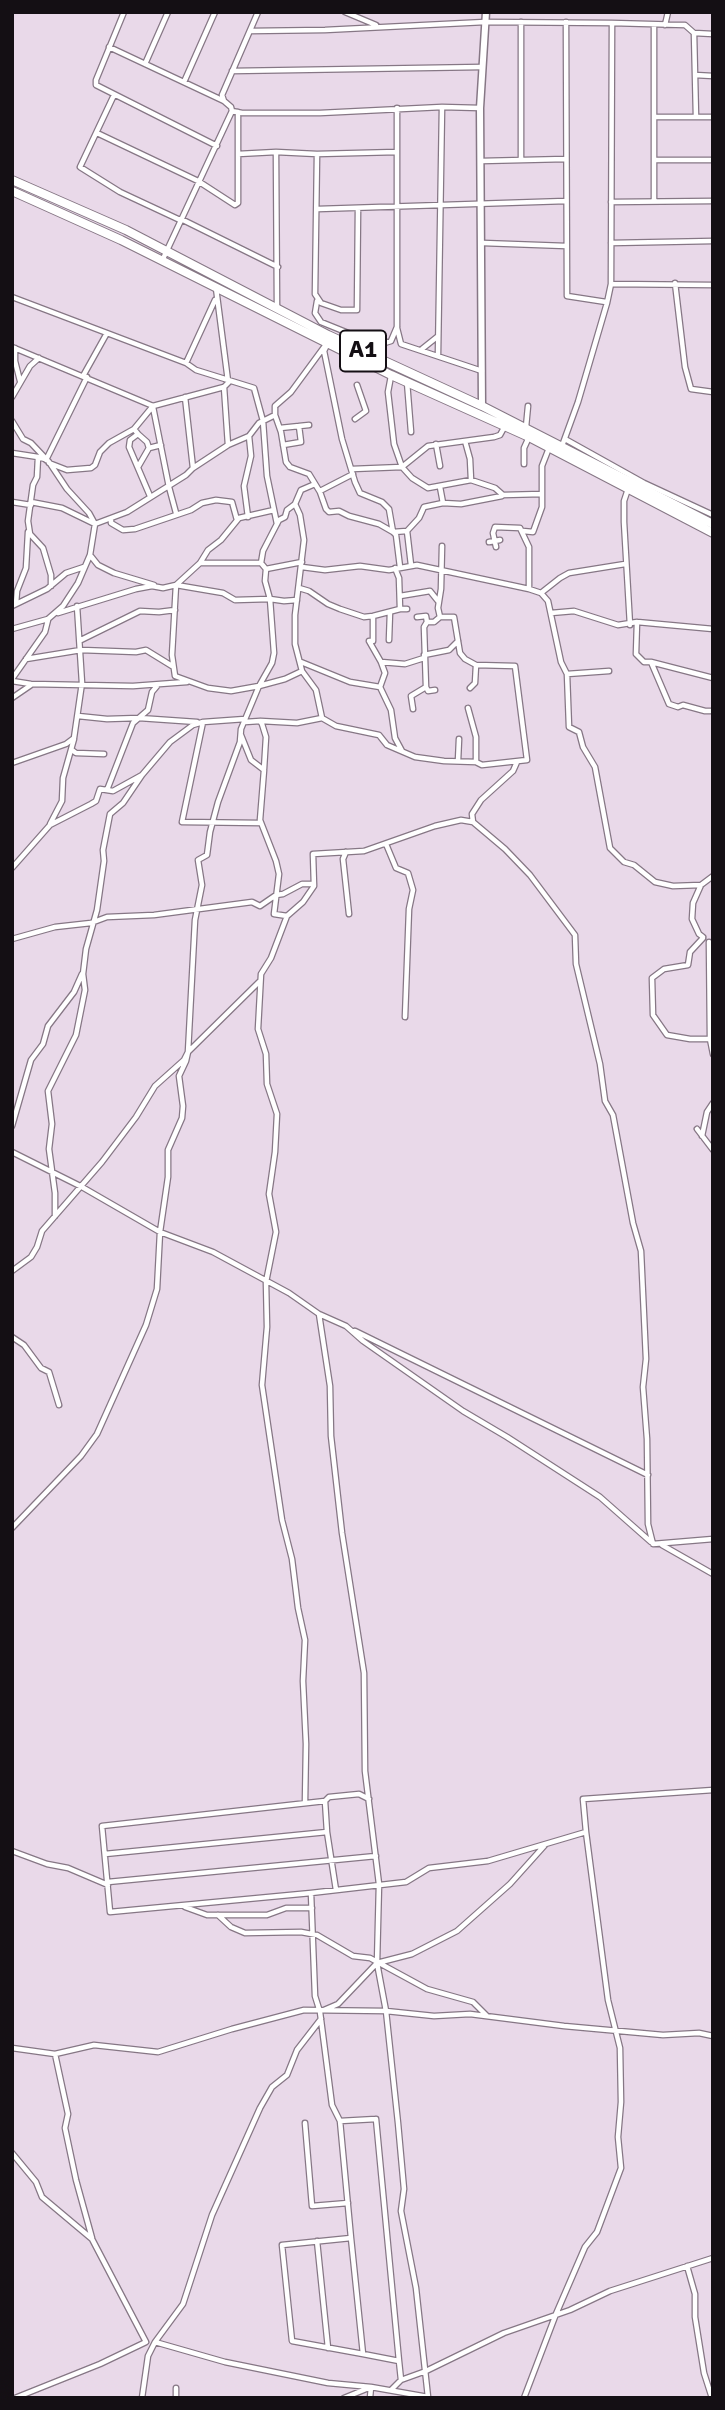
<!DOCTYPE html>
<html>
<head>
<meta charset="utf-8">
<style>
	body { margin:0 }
	#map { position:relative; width:725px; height:2410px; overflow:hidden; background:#e9d9e9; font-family:Signika,sans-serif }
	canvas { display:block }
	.frame { position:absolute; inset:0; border:14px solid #140f14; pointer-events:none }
</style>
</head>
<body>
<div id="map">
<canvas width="725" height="2410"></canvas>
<div class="frame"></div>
</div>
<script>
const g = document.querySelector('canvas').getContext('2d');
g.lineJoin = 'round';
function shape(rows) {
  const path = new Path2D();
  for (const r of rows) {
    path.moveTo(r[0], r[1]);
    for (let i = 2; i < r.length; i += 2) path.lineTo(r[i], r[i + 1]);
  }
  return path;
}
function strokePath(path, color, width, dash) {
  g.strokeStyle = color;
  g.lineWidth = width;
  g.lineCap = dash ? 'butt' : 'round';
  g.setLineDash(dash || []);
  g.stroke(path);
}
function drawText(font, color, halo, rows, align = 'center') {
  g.font = font + ' Signika,sans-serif';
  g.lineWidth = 7;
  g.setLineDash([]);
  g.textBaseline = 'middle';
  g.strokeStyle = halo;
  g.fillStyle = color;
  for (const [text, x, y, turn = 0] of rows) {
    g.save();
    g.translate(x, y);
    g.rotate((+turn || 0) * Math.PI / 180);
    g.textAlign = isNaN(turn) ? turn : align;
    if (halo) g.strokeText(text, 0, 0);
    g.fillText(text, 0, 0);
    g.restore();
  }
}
const street = shape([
	[124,12,96,80,96,85,217,146],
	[345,12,376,25],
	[521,22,521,160],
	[566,22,567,296,606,302],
	[612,23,685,25,694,33,713,34],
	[654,25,654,201],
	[665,25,668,12],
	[250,31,325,30,485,22,612,23,611,284,607,303,578,402,562,446],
	[694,33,696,117],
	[109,47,224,101,231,107,232,111,242,113,320,113,442,107,480,108],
	[145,64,168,12],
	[232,71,482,67],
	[695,75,713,76],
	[184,82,215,12],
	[114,95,80,167,120,192,180,220],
	[224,101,222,95,258,12],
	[397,108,397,328,401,344,482,371],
	[655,117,713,117],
	[97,133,198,181,235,205,238,203,238,112],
	[276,152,277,308],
	[238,154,276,152,317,154,397,152],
	[317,154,315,294,321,303,341,310,357,310,358,208],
	[654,160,713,160],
	[481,161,566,159],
	[611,202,713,201],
	[318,209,566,201],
	[181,219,278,267],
	[483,243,566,246],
	[611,243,713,241],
	[162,261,232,111],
	[675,283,685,367,691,389,713,392],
	[611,284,713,285],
	[216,288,228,381],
	[12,297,186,363,196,370,254,388,263,421,267,476,277,524],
	[317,301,315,313,321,322,378,345,391,341,397,327],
	[12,347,153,406,224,387,229,382],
	[326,347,324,351,342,439,355,482,360,493,382,502,389,509,393,532,396,535,400,567],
	[15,348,15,361,20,381],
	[422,349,437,337],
	[438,355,442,107],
	[186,363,215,300],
	[83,376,107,333],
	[391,376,388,392,394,444,402,467,412,478,428,488,471,480,495,488,503,495,542,494],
	[407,382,411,432],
	[224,387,228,445],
	[12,397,30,366,39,358],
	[185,397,193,468],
	[153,407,169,487,176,513],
	[275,415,281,432,286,462,290,467,309,474,320,492,326,509,329,512,339,511,349,516,379,524,393,532,407,531],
	[355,419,366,411,357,385],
	[12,421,23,439,31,443,49,462,67,489,89,513,95,524,62,508,31,502],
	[526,427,528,406],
	[280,428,309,425],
	[134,429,138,434,130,440,129,447,150,496],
	[138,434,147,442,149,448,161,445],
	[565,439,644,483,713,515],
	[465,441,470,459,471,480],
	[436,444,440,466],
	[283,445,301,442,299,426],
	[12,453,38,457],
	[45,459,38,457,37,477,33,485,28,521,30,534,43,548,51,575,51,586],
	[46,460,87,377],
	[49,463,67,470,91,468,95,465,100,452,109,443,134,429,153,406],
	[524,464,524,448,529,437],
	[138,467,149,448],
	[352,469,402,467,428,446,494,437,500,435,505,426],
	[440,487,443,503],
	[628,489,624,501,624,522,630,625],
	[320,491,353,474],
	[12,502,31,505],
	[295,504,300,515,304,540,295,615,295,644,302,671,316,690,322,718,336,726,379,735,387,745,415,757,444,761,476,762,482,765,527,760,515,666,476,665,465,659,460,653,454,617,440,617,434,622,427,622,424,627,426,687,411,696,413,709],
	[248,517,244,486,251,456,249,436],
	[111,520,111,523,123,530,135,529,191,510,202,503,216,500,232,502,237,520],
	[523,531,533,532,542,507,542,466,549,448],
	[489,542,500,540],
	[496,547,493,533,495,527,520,528,529,547,529,589],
	[90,555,98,565,114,573,154,585],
	[200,563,261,563],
	[411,565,407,531,419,518,424,507,443,503,461,504,502,496],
	[302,567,325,570,360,566,389,570,417,565,529,589,541,593,548,601,561,662,567,674,569,727,579,732,583,747,595,767,610,848,624,862,634,865,655,882,673,886,701,885],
	[266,569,302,562],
	[299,588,309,591,328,604,340,609,364,617,373,616,400,609,399,578,395,568],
	[541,593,560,578,569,573,625,564],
	[400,596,430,591,438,601],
	[297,600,284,601,270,599,235,600,223,593,176,585,172,655,175,676,208,688,231,691,259,686,272,663,274,653,270,599,265,581,266,569,261,563,263,551,279,520,285,517,287,510,295,504,301,490,315,484],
	[16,604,17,591,26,568,28,532],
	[12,606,47,589,66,573,84,567],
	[400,609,407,609],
	[58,613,136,589,152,586,163,588,176,585,200,563,208,550,221,540,239,518,274,510],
	[551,613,574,611,618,625,637,622,636,654,644,662,651,662,669,704,678,707,683,705,705,711,713,711],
	[373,616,373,641,369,641,381,662,385,673,380,687],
	[417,617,426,616,427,622],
	[440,617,438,608,441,589,442,546],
	[637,622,713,629],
	[12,629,48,619,63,606,78,583,90,555,95,524,127,512,186,475,193,468,228,445,249,436,259,423,275,415,275,406,291,392,327,343],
	[81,640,140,611,159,612,175,610],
	[389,640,390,612],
	[424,655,449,650,458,641],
	[26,659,81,650,136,652,146,650,172,666],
	[301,662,350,682,380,687,391,710,395,738,402,751],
	[381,662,405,664,424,658],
	[651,662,713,678],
	[567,674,609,671],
	[12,679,45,632,48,620],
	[12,681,31,684,133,686,187,682],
	[426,687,428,691,435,690],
	[470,688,475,683,476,665],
	[12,698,31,685],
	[468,708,476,737,476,762],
	[78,716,107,719,139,718,197,722],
	[261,721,297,723,322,718],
	[203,722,182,822,261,823],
	[245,722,260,721,262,724,266,737,264,769],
	[241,735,251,760,264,770,260,820,276,861,279,874,274,914,287,916],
	[72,750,76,753,104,754],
	[458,761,459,739],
	[12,763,66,744,74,738,82,683,77,606],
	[107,790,133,723,148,710,152,692,157,686],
	[473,822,505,849,530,875,575,935,576,964,600,1064,605,1101,613,1115,633,1223,641,1251,646,1359,643,1387,647,1439,648,1524,653,1544,713,1539],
	[50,824,62,801,63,778,74,739],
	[386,844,396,868,408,873,413,890,409,909,405,1017],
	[346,852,343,859,349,914],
	[12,868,50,825,91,804,96,801,100,789,113,791,142,775,170,742,193,725,203,722,245,719],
	[703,937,699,934,692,919,693,903,701,885,713,876],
	[703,938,690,952,688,965,664,969,652,978,653,1015,667,1035,690,1039,710,1039,713,1034],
	[12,939,55,927,91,923,107,917,154,915,252,902,260,906,276,895,283,894,302,884,314,884],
	[709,942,710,1039,713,1054],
	[12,1126,31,1060,43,1044,48,1026,74,992,82,974],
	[697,1129,713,1150],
	[702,1136,707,1112,713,1103],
	[12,1152,82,1187,160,1232,213,1252,289,1293,319,1314,346,1326,363,1341,463,1411,507,1437,600,1497,651,1542],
	[55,1216,55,1193,49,1149,52,1124,48,1091,76,1035,85,990,83,974,86,949,97,910,104,861,103,850,110,814,123,803,142,775],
	[12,1271,31,1257,37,1247,42,1231,102,1162,136,1117,155,1086,184,1060,188,1052,259,982],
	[319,1314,330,1386,331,1436,342,1533,364,1673,365,1771,379,1884,377,1963,386,2011,398,2123,404,2189,401,2211,416,2288,428,2397],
	[355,1331,648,1475],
	[12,1337,24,1345,41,1368,49,1372,59,1405],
	[12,1528,81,1456,97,1434,146,1325,157,1289,160,1232,168,1177,168,1150,182,1118,183,1106,179,1076,186,1061,188,1052,195,920,202,885,198,860,207,855,210,832,218,802,240,742,241,729,259,686,285,679,302,671],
	[662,1545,713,1574],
	[325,1801,329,1797,359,1794,369,1799],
	[305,1803,306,1744,303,1681,305,1640,298,1608,292,1559,282,1520,262,1385,267,1327,266,1282,276,1232,269,1194,275,1152,277,1114,267,1084,266,1054,258,1029,261,974,271,958,287,916,303,902,314,886,313,854,364,851,435,826,461,820,473,822,472,814,481,800,513,771,517,762],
	[327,1832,325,1801,102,1826,110,1912,311,1893,406,1882,429,1868,488,1861,586,1832,583,1799,713,1790],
	[12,1851,47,1864,68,1868,108,1885],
	[105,1854,327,1832,336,1890],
	[108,1882,376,1856],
	[311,1893,315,1996,320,2012,332,2105,340,2121],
	[185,1907,207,1915,267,1915,286,1908,312,1908],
	[218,1915,231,1927,245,1933,301,1932,317,1935,353,1956,370,1958,427,1989,473,2002,487,2016],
	[324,2010,338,2004,377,1963,412,1954,457,1931,510,1884,545,1845],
	[12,2048,55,2054,94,2045,158,2052,232,2029,304,2010,386,2011,434,2016,470,2014,564,2026,663,2035,699,2033,713,2036],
	[55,2054,68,2114,65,2128,76,2180,92,2238],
	[376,2119,399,2361,363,2354,351,2238,340,2121,376,2119],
	[305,2123,312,2206,348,2203],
	[12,2153,36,2182,42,2197,92,2239,146,2342,100,2364,15,2398],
	[351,2238,282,2245,292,2341,363,2354],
	[317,2241,328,2348],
	[687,2266,695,2294,695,2317,704,2373,712,2398],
	[155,2342,225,2362,328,2383,371,2387,428,2397],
	[399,2361,401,2380],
	[176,2388,176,2398],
	[391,2390,401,2380,426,2371,504,2333,570,2310,610,2291,713,2258],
	[142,2398,148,2356,155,2342,183,2304,212,2215,260,2108,272,2087,287,2075,297,2050,321,2019],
	[344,2398,371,2387,370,2398],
	[524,2398,556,2314,585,2247,597,2232,621,2168,618,2137,621,2102,620,2048,608,2000,586,1832]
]);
const secondary = shape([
	[482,406,480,108,486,12]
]);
const highway = shape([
	[12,180,126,230,328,335,482,406,713,524],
	[12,191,121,240,391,375,529,437,713,533]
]);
const shields = [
	[363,351,46]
];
const shieldNames = [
	["A1",363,351]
];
strokePath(street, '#867785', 7);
strokePath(secondary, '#867785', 9);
strokePath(highway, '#867785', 10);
strokePath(street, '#fff', 4.5);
strokePath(secondary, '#fff', 6);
strokePath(highway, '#fff', 8);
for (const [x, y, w] of shields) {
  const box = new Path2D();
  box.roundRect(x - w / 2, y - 20.5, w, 41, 5);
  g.fillStyle = '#fff';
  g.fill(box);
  strokePath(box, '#140f14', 2);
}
drawText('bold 24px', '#140f14', null, shieldNames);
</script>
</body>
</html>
